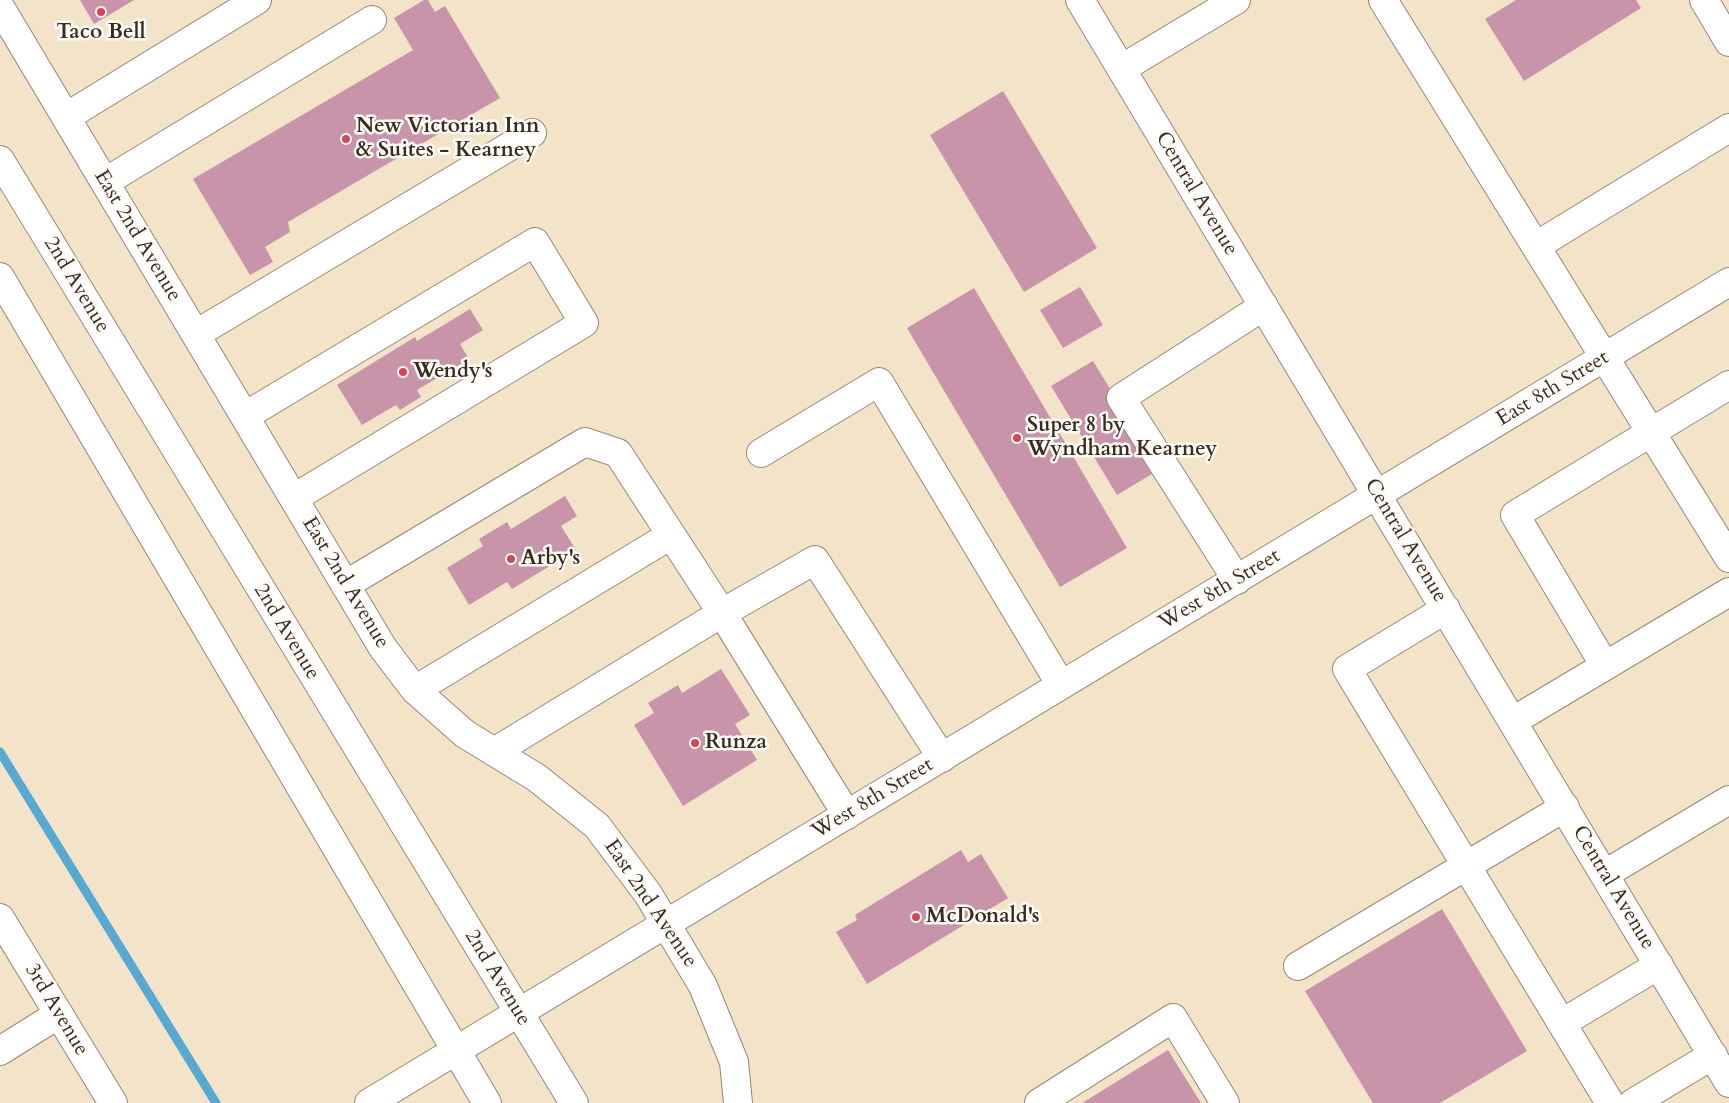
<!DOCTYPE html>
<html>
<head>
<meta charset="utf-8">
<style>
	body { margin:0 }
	canvas { display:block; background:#f3e4c9 }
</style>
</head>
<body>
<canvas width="1729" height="1103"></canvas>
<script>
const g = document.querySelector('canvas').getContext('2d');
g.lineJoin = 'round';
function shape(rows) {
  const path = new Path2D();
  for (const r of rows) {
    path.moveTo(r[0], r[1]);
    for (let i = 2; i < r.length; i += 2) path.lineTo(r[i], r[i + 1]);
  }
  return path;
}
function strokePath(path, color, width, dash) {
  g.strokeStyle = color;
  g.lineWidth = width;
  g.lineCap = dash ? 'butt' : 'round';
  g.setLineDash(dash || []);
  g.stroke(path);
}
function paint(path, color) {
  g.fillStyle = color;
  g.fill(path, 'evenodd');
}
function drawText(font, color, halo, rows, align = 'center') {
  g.font = font + ' Cardo,serif';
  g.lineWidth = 5;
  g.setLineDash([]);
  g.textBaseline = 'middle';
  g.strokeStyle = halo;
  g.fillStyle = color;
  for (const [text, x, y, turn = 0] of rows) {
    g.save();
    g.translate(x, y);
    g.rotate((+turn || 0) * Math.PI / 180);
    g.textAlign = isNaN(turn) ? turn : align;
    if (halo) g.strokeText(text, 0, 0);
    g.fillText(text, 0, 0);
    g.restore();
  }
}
const stream = shape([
	[0,752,216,1103]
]);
const building = shape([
	[80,0,134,0,94,24],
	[424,0,428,0,435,12,445,6,500,98,288,222,290,232,265,247,273,262,250,275,193,179,413,50,394,18],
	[1516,0,1636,0,1641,8,1524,81,1485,19],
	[1003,91,1097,248,1024,292,930,135],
	[1080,287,1103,325,1063,348,1040,310],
	[974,288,1127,548,1060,587,907,328],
	[470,309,483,330,460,344,469,359,417,390,421,397,400,410,396,405,362,425,337,385,415,337,417,341],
	[1093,361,1123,410,1116,414,1152,474,1117,495,1051,386],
	[565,496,577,516,561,526,576,550,512,589,507,582,469,605,447,568,483,546,479,539,507,522,511,529],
	[721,669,750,715,735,724,757,760,683,806,634,725,654,713,648,703,678,685,682,693],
	[961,850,968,862,981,854,1008,898,867,984,836,932,857,920,855,915],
	[1442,909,1527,1051,1440,1103,1373,1103,1305,991],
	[1168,1050,1201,1103,1082,1103]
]);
const minor = shape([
	[1080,0,1729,1083],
	[1383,0,1729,558],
	[1704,0,1729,42],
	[0,7,383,648,415,690,465,734,537,778,597,826,648,894,703,986,734,1062,738,1103],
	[1121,69,1236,0],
	[66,117,257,0],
	[105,182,372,20],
	[1536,246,1729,128],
	[196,334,532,133],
	[245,416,535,242,584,323,294,498],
	[761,453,879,382,1061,685],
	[1237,580,1121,398,1264,306],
	[345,585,585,442,618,453,722,613,847,815],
	[1446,609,1347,669,1610,1103],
	[1605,666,1515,515,1729,385],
	[415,690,671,535],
	[1513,721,1729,592],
	[494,752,722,613,815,560,942,758],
	[1605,874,1729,800],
	[0,918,113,1103],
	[1298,966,1565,807],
	[1562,1023,1659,965],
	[0,1051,59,1014],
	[369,1103,1729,282],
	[1039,1103,1173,1018,1225,1103],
	[1633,1103,1713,1055]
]);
const major = shape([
	[0,160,574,1103],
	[0,277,487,1103]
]);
const markers = [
	[101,12,5,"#d1495b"],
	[346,139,5,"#d1495b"],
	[403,372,5,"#d1495b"],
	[1017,438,5,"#d1495b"],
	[511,559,5,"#d1495b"],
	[695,743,5,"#d1495b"],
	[916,917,5,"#d1495b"]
];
const poiNames = [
	["Taco Bell",101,33,"center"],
	["New Victorian Inn",356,127],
	["& Suites - Kearney",356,151],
	["Wendy's",413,372],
	["Super 8 by",1027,426],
	["Wyndham Kearney",1027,450],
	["Arby's",521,559],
	["Runza",705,743],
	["McDonald's",926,917]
];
const streetNames = [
	["Central Avenue",1196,194,59],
	["East 2nd Avenue",137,236,59],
	["2nd Avenue",76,285,59],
	["East 8th Street",1553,389,-31],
	["Central Avenue",1405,541,59],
	["East 2nd Avenue",345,583,59],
	["West 8th Street",1220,590,-31],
	["2nd Avenue",286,632,59],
	["West 8th Street",873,799,-31],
	["Central Avenue",1613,888,59],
	["East 2nd Avenue",650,904,56],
	["2nd Avenue",497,978,59],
	["3rd Avenue",56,1010,59]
];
strokePath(stream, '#57a9d2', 9);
paint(building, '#c794aa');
strokePath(minor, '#978774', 30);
strokePath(major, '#978774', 30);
strokePath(minor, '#fff', 28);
strokePath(major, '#fff', 28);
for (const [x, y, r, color] of markers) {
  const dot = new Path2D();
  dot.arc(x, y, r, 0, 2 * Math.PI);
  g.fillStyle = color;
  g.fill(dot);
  strokePath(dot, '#fdfcf7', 2);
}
drawText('bold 21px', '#3b2a1e', '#fdfcf7', poiNames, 'left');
drawText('21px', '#3b2a1e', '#fdfcf7', streetNames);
</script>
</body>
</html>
